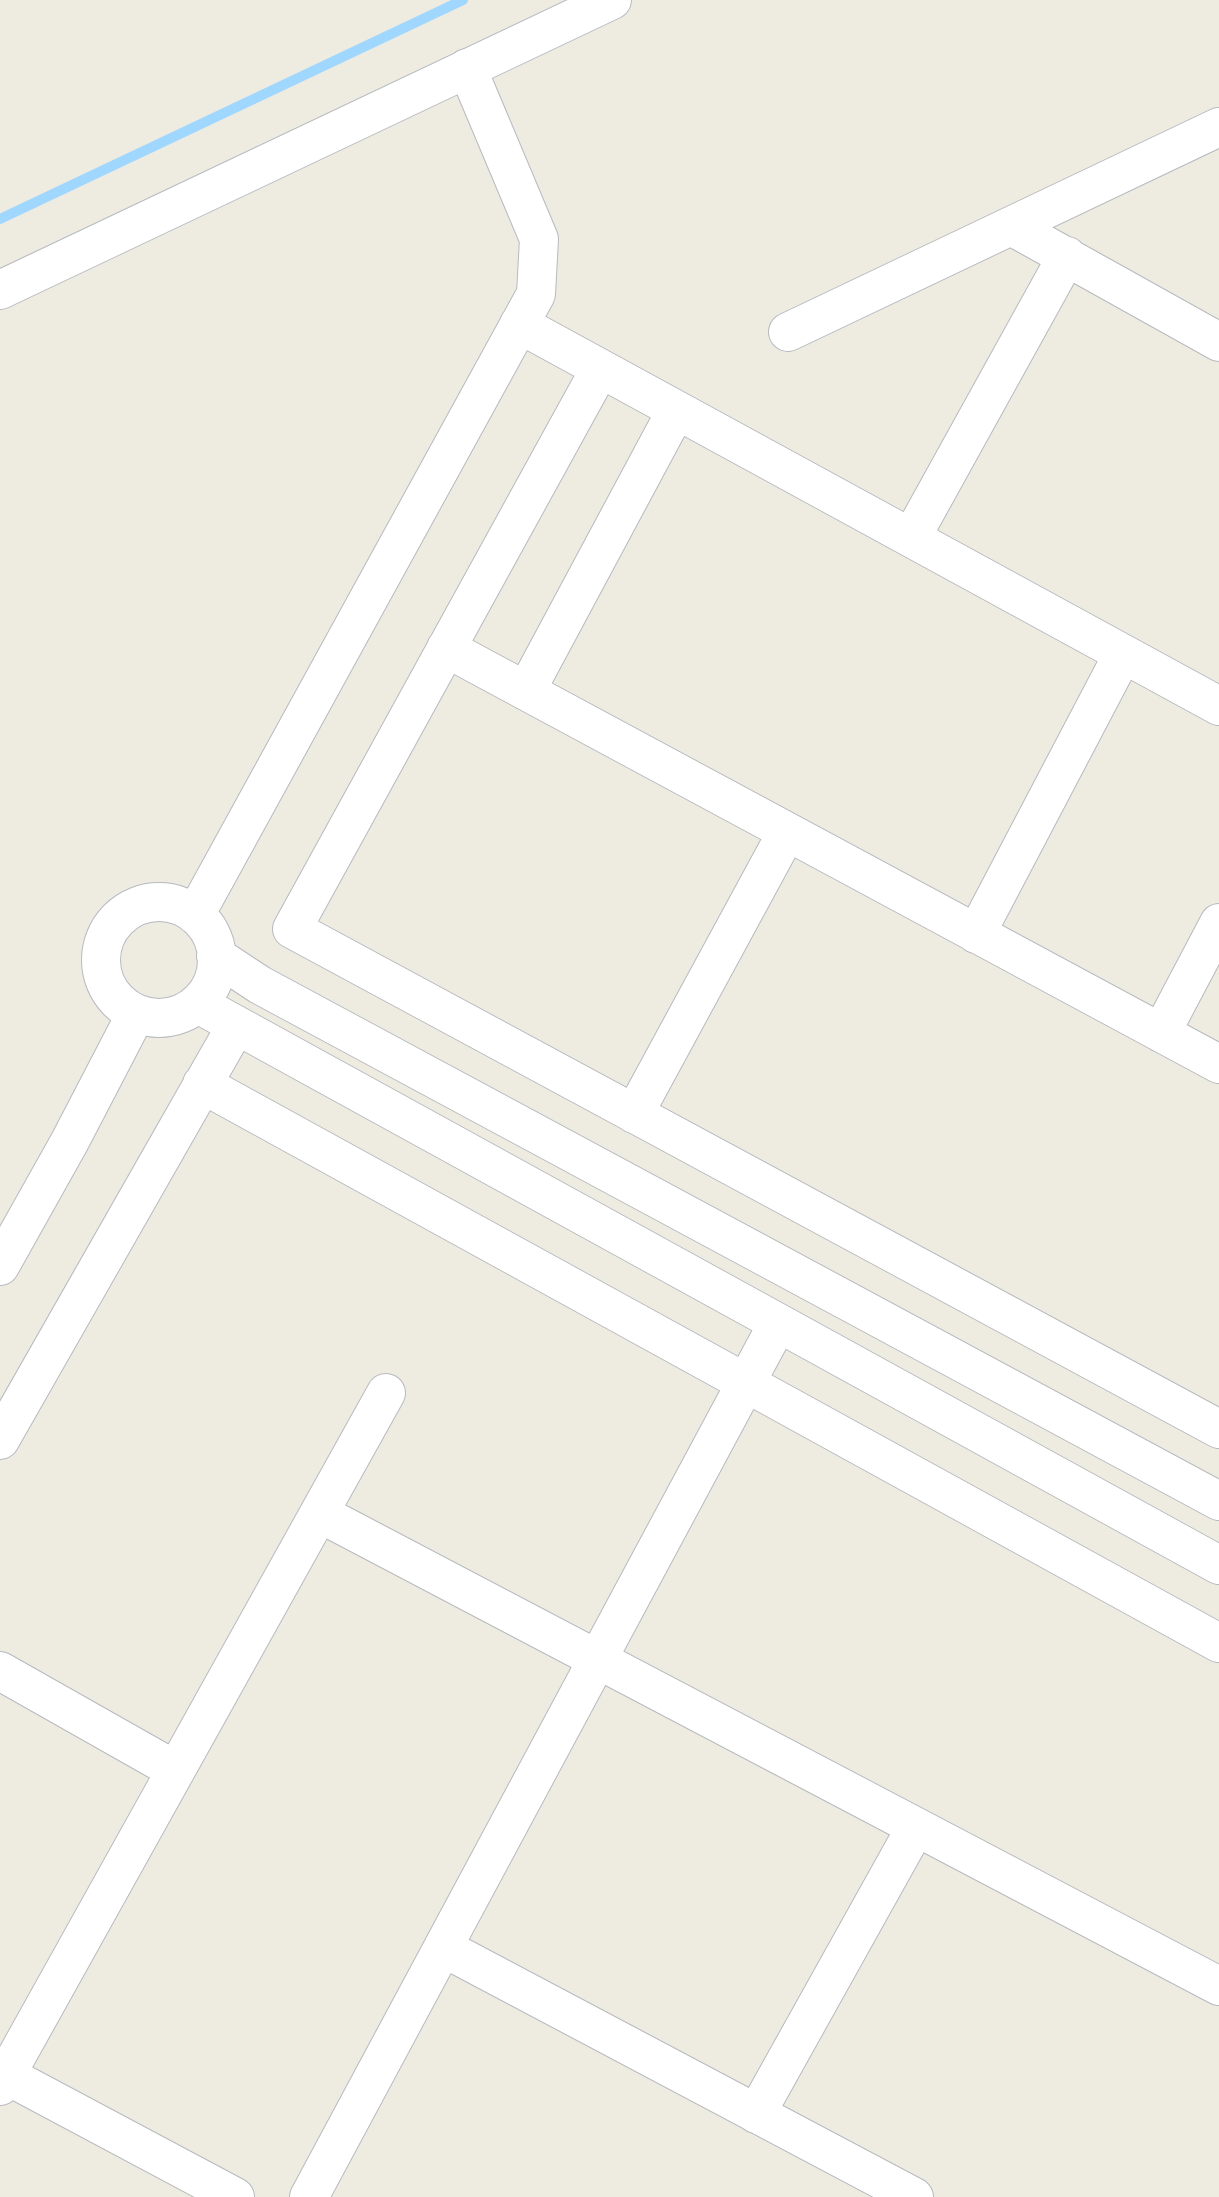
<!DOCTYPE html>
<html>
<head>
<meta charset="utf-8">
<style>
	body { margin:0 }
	canvas { display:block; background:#eeebe1 }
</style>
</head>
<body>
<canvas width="1219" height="2197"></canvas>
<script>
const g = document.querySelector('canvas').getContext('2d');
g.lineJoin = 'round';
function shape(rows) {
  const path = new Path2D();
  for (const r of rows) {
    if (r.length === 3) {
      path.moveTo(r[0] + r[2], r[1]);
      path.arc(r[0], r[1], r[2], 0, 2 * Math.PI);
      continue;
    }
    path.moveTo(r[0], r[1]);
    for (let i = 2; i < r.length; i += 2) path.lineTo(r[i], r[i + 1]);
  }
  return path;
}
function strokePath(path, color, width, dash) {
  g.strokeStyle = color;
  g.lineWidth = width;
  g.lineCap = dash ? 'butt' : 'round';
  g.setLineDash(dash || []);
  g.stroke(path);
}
const stream = shape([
	[0,219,463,0]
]);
const street = shape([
	[1011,226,1219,342],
	[519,324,1219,706],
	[788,332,1219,127],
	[600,369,292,929,1219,1429],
	[911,538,1067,256],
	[446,648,1219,1064],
	[526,691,676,411],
	[159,960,58],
	[195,915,536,294,539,239,467,68],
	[976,934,1123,654],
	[216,956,260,985,1219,1501],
	[198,1004,1219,1565],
	[1161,1033,1219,923],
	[202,1084,1219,1643],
	[634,1114,787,832],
	[0,1266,70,1141,136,1014],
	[0,1440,236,1026],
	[319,1513,1219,1986],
	[0,1671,175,1770],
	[444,1948,914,2197],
	[6,2075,235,2197],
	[0,2086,386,1393],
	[756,2114,916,1827],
	[309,2197,778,1323]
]);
const secondary = shape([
	[0,290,612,0]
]);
strokePath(stream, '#a0d7ff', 10);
strokePath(street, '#b7babf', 40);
strokePath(secondary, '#b7bbc1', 40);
strokePath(street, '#fff', 38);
strokePath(secondary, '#fff', 38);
</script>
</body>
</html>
